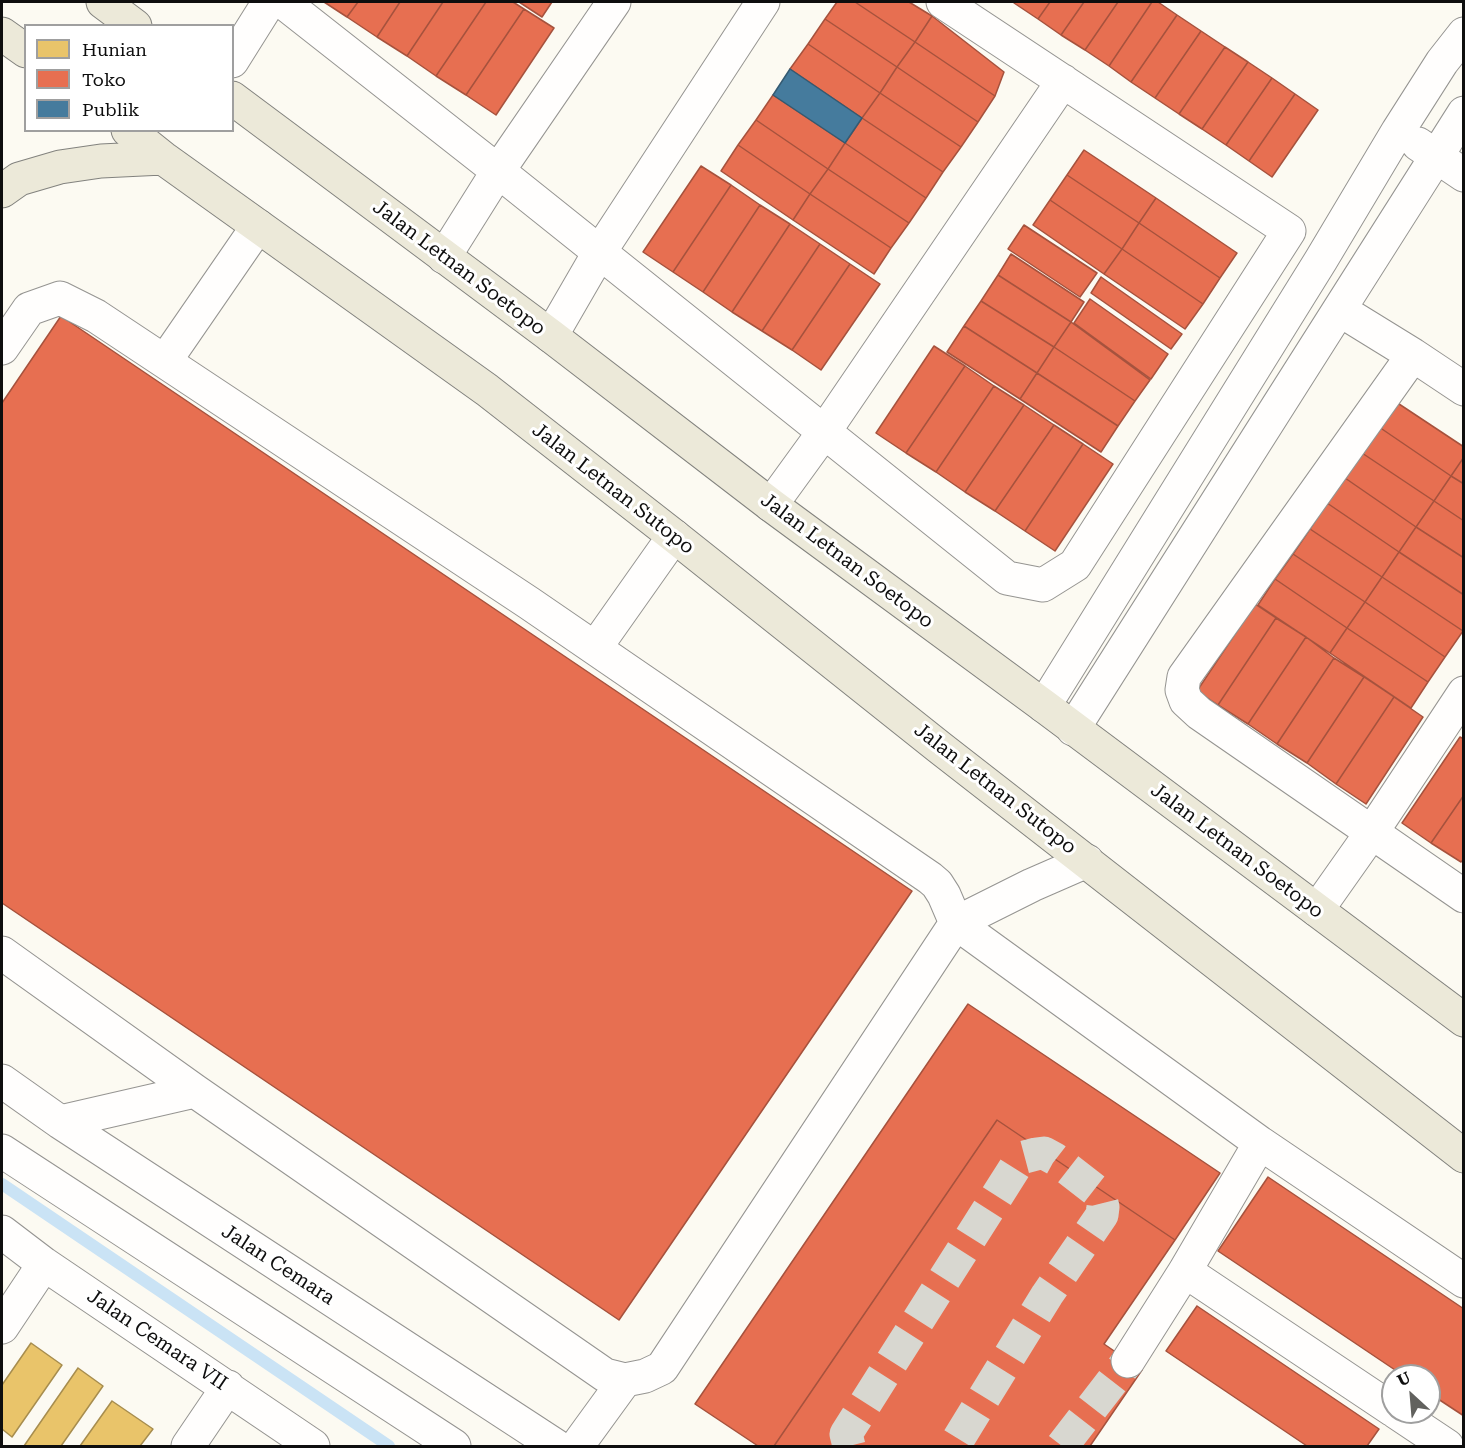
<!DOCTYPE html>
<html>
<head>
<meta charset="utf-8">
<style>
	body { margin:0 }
	#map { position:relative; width:1465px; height:1448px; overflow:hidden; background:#fcfaf2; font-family:"Roboto Serif",serif }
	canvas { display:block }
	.frame { position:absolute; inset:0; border:3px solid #0e0e0e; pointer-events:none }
	.legend { position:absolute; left:24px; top:24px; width:210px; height:108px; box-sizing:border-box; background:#fff; border:2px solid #9f9f9f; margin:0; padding:8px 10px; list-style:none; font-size:18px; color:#0e0e0e }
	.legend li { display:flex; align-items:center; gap:12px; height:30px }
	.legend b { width:30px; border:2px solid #9f9f9f }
	.north { position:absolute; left:1381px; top:1364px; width:60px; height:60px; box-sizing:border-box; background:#fff; border:2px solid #9f9f9f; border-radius:50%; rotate:334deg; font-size:16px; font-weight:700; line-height:24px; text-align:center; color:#0e0e0e }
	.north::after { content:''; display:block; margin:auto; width:21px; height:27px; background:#61615e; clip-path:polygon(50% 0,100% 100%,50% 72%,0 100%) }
</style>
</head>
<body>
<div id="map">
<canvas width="1465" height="1448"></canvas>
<div class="frame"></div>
<ul class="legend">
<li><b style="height:16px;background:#e9c46a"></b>Hunian</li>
<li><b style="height:16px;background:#e76f51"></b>Toko</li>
<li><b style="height:16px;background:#457b9d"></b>Publik</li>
</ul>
<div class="north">U</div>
</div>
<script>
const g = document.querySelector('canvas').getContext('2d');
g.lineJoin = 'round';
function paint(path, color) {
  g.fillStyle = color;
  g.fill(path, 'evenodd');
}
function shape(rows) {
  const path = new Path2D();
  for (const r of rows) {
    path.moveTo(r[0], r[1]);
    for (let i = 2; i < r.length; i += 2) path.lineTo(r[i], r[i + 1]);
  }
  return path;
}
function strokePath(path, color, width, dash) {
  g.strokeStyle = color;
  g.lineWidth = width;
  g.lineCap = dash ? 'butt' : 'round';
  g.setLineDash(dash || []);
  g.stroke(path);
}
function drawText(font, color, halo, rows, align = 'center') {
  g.font = font + ' "Roboto Serif",serif';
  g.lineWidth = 6;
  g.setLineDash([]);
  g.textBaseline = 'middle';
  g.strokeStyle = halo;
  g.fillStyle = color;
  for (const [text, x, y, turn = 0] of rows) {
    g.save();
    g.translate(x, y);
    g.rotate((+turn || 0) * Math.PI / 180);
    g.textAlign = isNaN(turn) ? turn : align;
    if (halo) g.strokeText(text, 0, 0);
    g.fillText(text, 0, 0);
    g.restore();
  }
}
const homes = shape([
	[31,1343,62,1365,12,1437,2,1429,2,1385,31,1343],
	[78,1368,103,1386,61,1446,24,1446,78,1368],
	[112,1401,153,1429,140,1446,80,1446,112,1401]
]);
const shops = shape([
	[324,2,358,2,347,17,324,2],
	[358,2,400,2,377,37,347,17,358,2],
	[400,2,443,2,407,56,377,37,400,2],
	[443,2,486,2,436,76,407,56,443,2],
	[486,2,513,2,524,9,466,95,436,76,486,2],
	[519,2,552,2,542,17,519,2],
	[837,2,855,2,915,42,897,67,825,19,837,2],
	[855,2,909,2,932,16,915,42,855,2],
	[1015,2,1050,2,1038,19,1014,3,1015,2],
	[1050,2,1084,2,1061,35,1038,19,1050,2],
	[1084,2,1118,2,1085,50,1061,35,1084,2],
	[1118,2,1152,2,1109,66,1085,50,1118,2],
	[1152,2,1158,2,1177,15,1131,82,1109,66,1152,2],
	[524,9,554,28,496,115,466,95,524,9],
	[1177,15,1201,31,1155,98,1131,82,1177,15],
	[932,16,1004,72,995,96,915,42,932,16],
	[825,19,897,67,880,93,808,44,825,19],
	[1201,31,1225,47,1179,114,1155,98,1201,31],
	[915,42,995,96,978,122,897,67,915,42],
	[808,44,880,93,862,118,790,69,808,44],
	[1225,47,1248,62,1202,129,1179,114,1225,47],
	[1248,62,1272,78,1226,145,1202,129,1248,62],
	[897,67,978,122,961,147,880,93,897,67],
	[1272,78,1295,94,1249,161,1226,145,1272,78],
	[880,93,961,147,943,172,862,118,880,93],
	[1295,94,1318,110,1272,177,1249,161,1295,94],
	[773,95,845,143,828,169,756,120,773,95],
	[862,118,943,172,926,198,845,143,862,118],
	[756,120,828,169,810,194,738,145,756,120],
	[845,143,926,198,909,223,828,169,845,143],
	[738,145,810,194,793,220,721,171,738,145],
	[1084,150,1156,198,1139,223,1067,175,1084,150],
	[701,166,731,185,673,272,643,252,701,166],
	[828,169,909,223,891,248,810,194,828,169],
	[1067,175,1139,223,1122,249,1050,200,1067,175],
	[731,185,760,205,703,292,673,272,731,185],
	[810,194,891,248,874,274,793,220,810,194],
	[1156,198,1237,253,1220,278,1139,223,1156,198],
	[1050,200,1122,249,1104,274,1033,225,1050,200],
	[760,205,790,224,732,312,703,292,760,205],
	[1139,223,1220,278,1203,304,1122,249,1139,223],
	[790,224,820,244,762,331,732,312,790,224],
	[1024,225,1097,273,1080,297,1008,249,1024,225],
	[820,244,850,264,792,350,762,331,820,244],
	[1122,249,1203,304,1185,329,1104,274,1122,249],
	[1011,254,1084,302,1071,322,998,275,1011,254],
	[850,264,880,284,821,370,792,350,850,264],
	[998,275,1071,322,1054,347,981,301,998,275],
	[1101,277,1182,334,1171,349,1091,293,1101,277],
	[1090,299,1168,354,1151,379,1074,323,1090,299],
	[981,301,1054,347,1037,373,964,326,981,301],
	[61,316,912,891,619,1320,2,903,2,403,61,316],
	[1071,322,1150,380,1135,401,1054,347,1071,322],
	[964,326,1037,373,1020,399,947,352,964,326],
	[934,346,965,366,906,453,876,433,934,346],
	[1054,347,1135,401,1118,426,1037,373,1054,347],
	[965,366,994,386,936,472,906,453,965,366],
	[1037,373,1118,426,1101,452,1020,399,1037,373],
	[994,386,1024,405,965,492,936,472,994,386],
	[1396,402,1464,447,1464,457,1451,476,1379,427,1396,402],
	[1024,405,1054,425,995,511,965,492,1024,405],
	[1054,425,1083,444,1025,531,995,511,1054,425],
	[1379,427,1451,476,1434,501,1362,453,1379,427],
	[1083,444,1113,464,1055,551,1025,531,1083,444],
	[1362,453,1434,501,1416,527,1345,478,1362,453],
	[1464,457,1464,484,1451,476,1464,457],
	[1451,476,1464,484,1464,521,1434,501,1451,476],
	[1345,478,1416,527,1399,552,1327,503,1345,478],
	[1434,501,1464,521,1464,558,1416,527,1434,501],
	[1327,503,1399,552,1382,577,1310,529,1327,503],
	[1416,527,1464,558,1464,595,1399,552,1416,527],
	[1310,529,1382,577,1365,602,1293,554,1310,529],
	[1399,552,1464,595,1463,631,1382,577,1399,552],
	[1293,554,1365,602,1347,628,1275,579,1293,554],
	[1382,577,1463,631,1445,657,1365,602,1382,577],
	[1275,579,1347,628,1330,653,1258,605,1275,579],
	[1365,602,1445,657,1428,682,1347,628,1365,602],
	[1255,604,1276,618,1218,705,1197,691,1255,604],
	[1276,618,1306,637,1248,724,1218,705,1276,618],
	[1347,628,1428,682,1411,708,1330,653,1347,628],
	[1306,637,1334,658,1277,744,1248,724,1306,637],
	[1334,658,1364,677,1307,763,1277,744,1334,658],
	[1364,677,1394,697,1336,784,1307,763,1364,677],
	[1394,697,1423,717,1366,804,1336,784,1394,697],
	[1460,737,1464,739,1464,795,1431,843,1402,823,1460,737],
	[1464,795,1464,859,1461,862,1431,843,1464,795],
	[968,1004,1220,1173,1175,1240,997,1120,774,1446,758,1446,695,1404,968,1004],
	[997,1120,1175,1240,1104,1344,1142,1370,1090,1446,774,1446,997,1120],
	[1268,1177,1464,1309,1464,1416,1429,1393,1429,1376,1404,1376,1218,1251,1268,1177],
	[1197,1306,1379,1429,1367,1446,1307,1446,1166,1351,1197,1306]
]);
const public = shape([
	[790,69,862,118,845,143,773,95,790,69]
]);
const stream = shape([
	[2,1184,389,1446]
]);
const minorTunnel = shape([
	[849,1446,846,1434,1021,1158,1036,1154,1044,1153,1055,1159,1095,1190,1101,1199,1103,1207,1102,1215,1047,1295,954,1446],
	[1062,1446,1128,1361]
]);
const minor = shape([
	[283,2,498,171,1007,578,1043,585,1075,565,1289,231,943,2],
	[232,61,269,2],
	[1418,144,1464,175],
	[444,257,498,171,614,2],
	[1340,310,1413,355,1464,389],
	[551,336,599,253,763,2],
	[2,348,29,309,60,298,96,316,529,603,930,878,937,884,944,895,956,923,662,1368,645,1376,625,1380,605,1375,195,1091,2,953],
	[1413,355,1184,677,1182,690,1186,701,1199,713,1464,896],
	[165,361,258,226],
	[771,505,824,432,1063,81],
	[595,648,674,536],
	[1044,706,1321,260,1398,131,1442,62,1464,34],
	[1073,729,1464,113],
	[1087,861,1032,885,956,923,1260,1143,1464,1281],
	[1317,910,1372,832,1464,693],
	[2,1081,60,1122,556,1446],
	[60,1122,195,1091],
	[2,1151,454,1446],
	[2,1232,44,1264,313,1446],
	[1185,1271,1393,1410],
	[2,1327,44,1264],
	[1128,1361,1185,1271,1260,1143],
	[1396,1412,1447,1446],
	[188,1446,228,1387],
	[577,1446,625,1380]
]);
const major = shape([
	[103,2,135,26],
	[2,34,26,51],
	[232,98,551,336,771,505,1044,706,1464,1020],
	[128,130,163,158,487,390,674,536,939,747,1464,1156],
	[2,191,19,179,60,167,101,161,163,158]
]);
const streetNames = [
	["Jalan Letnan Soetopo",459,268,37],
	["Jalan Letnan Sutopo",613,489,38],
	["Jalan Letnan Soetopo",847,561,37],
	["Jalan Letnan Sutopo",995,789,38],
	["Jalan Letnan Soetopo",1237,851,37],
	["Jalan Cemara",278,1265,33],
	["Jalan Cemara VII",157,1340,34]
];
paint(homes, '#e9c46a');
strokePath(homes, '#a78d4e', 1.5);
paint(shops, '#e76f51');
strokePath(shops, '#a6523d', 1.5);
paint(public, '#457b9d');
strokePath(public, '#345a72', 1.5);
strokePath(stream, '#cae3f5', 12);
strokePath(minorTunnel, '#d8d7d0', 33, [33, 16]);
strokePath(minor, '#959491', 35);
strokePath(major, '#82827e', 35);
strokePath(minor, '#fffefd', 33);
strokePath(major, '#ece9d9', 33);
drawText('20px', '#0e0e0e', '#fff', streetNames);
</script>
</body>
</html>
